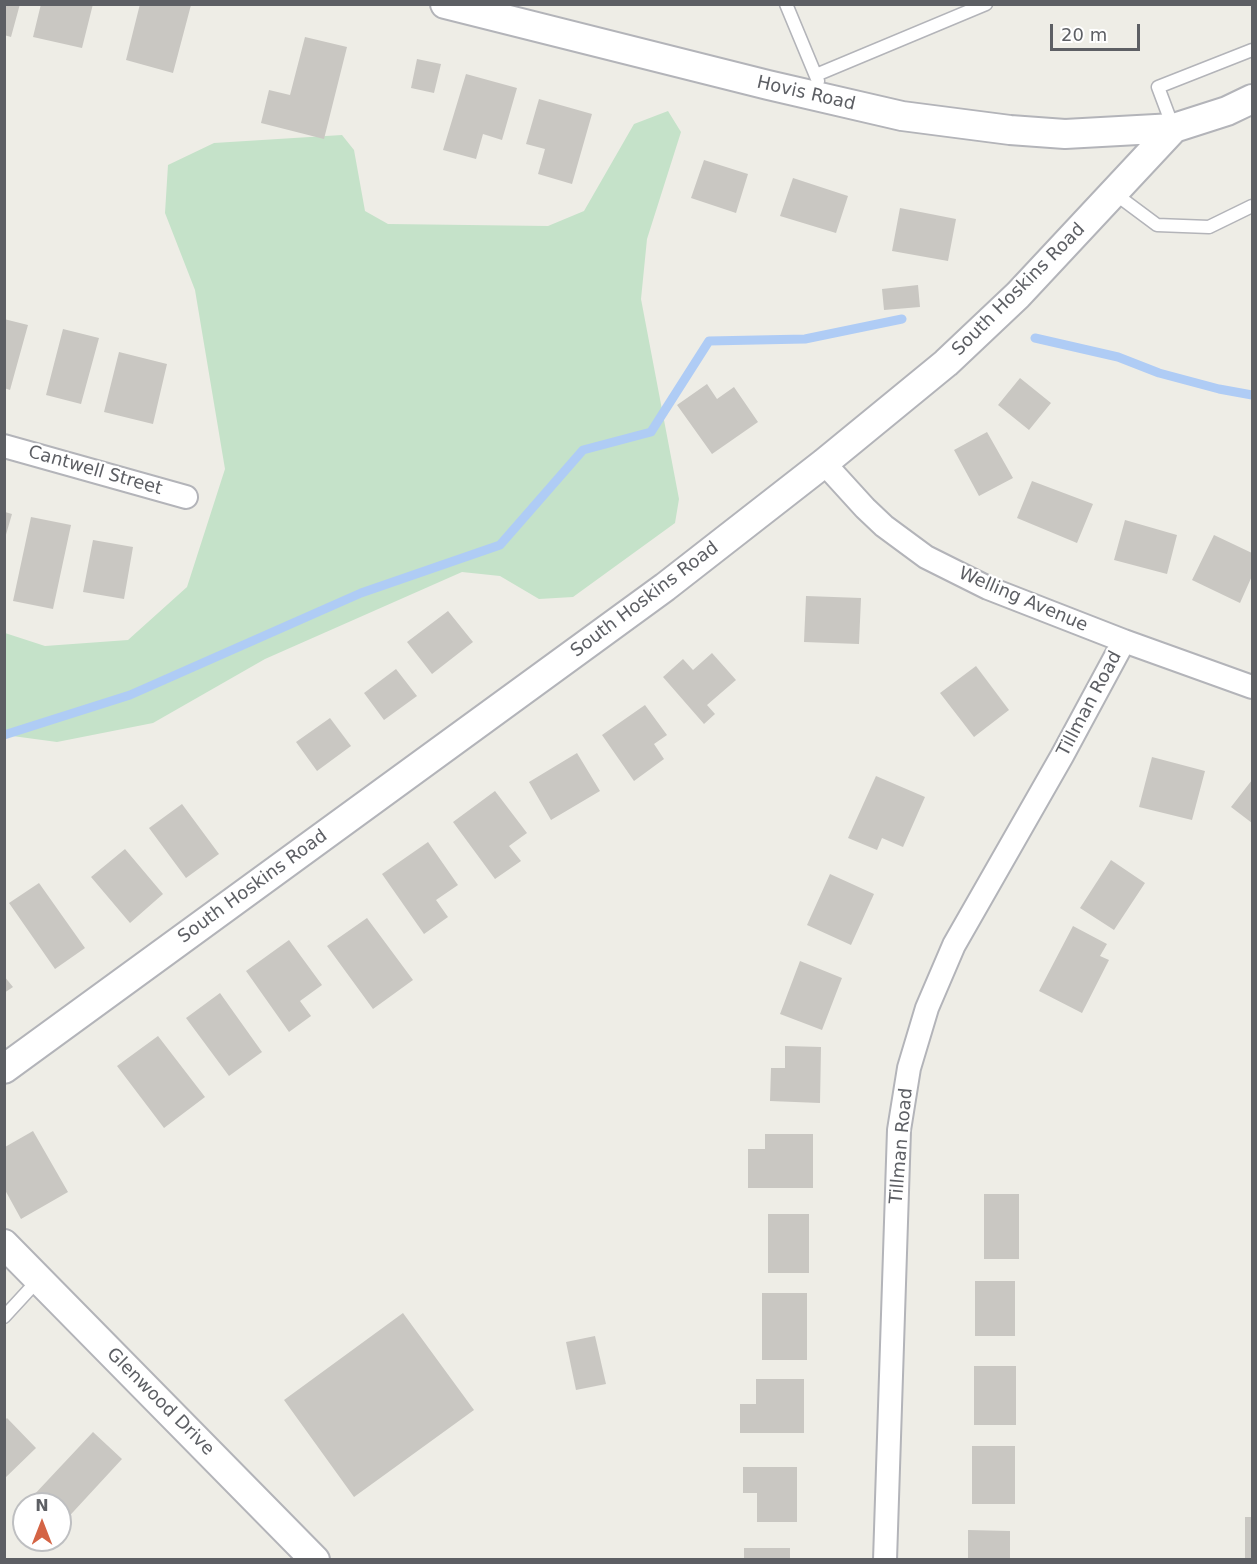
<!DOCTYPE html>
<html>
<head>
<meta charset="utf-8">
<style>
	body { margin:0 }
	#map { position:relative; width:1257px; height:1564px; overflow:hidden; background:#eeede6; font-family:"DejaVu Sans",sans-serif }
	canvas { display:block }
	.frame { position:absolute; inset:0; border:6px solid #5d5f64; pointer-events:none }
	.north { position:absolute; left:12px; top:1492px; width:60px; height:60px; box-sizing:border-box; background:#fff; border:2px solid #bebfc1; border-radius:50%; rotate:0deg; font-size:16px; font-weight:700; line-height:24px; text-align:center; color:#5d5f64 }
	.north::after { content:''; display:block; margin:auto; width:21px; height:27px; background:#d46445; clip-path:polygon(50% 0,100% 100%,50% 72%,0 100%) }
	.scale { position:absolute; left:1050px; top:24px; width:90px; height:27px; box-sizing:border-box; border:3px solid #5d5f64; border-top:0; padding-left:8px; font-size:18px; line-height:21px; white-space:nowrap; color:#5d5f64; -webkit-text-stroke:4px #fff; paint-order:stroke }
</style>
</head>
<body>
<div id="map">
<canvas width="1257" height="1564"></canvas>
<div class="frame"></div>
<div class="north">N</div>
<div class="scale">20 m</div>
</div>
<script>
const g = document.querySelector('canvas').getContext('2d');
g.lineJoin = 'round';
function paint(path, color) {
  g.fillStyle = color;
  g.fill(path, 'evenodd');
}
function shape(rows) {
  const path = new Path2D();
  for (const r of rows) {
    path.moveTo(r[0], r[1]);
    for (let i = 2; i < r.length; i += 2) path.lineTo(r[i], r[i + 1]);
  }
  return path;
}
function strokePath(path, color, width, dash) {
  g.strokeStyle = color;
  g.lineWidth = width;
  g.lineCap = dash ? 'butt' : 'round';
  g.setLineDash(dash || []);
  g.stroke(path);
}
function drawText(font, color, halo, rows, align = 'center') {
  g.font = font + ' "DejaVu Sans",sans-serif';
  g.lineWidth = 4.5;
  g.setLineDash([]);
  g.textBaseline = 'middle';
  g.strokeStyle = halo;
  g.fillStyle = color;
  for (const [text, x, y, turn = 0] of rows) {
    g.save();
    g.translate(x, y);
    g.rotate((+turn || 0) * Math.PI / 180);
    g.textAlign = isNaN(turn) ? turn : align;
    if (halo) g.strokeText(text, 0, 0);
    g.fillText(text, 0, 0);
    g.restore();
  }
}
const green = shape([
	[668,111,681,132,647,239,641,299,679,499,675,523,573,597,539,599,500,576,462,572,265,659,153,723,57,742,5,735,5,633,45,646,128,640,187,587,225,469,195,290,165,213,168,165,214,143,342,135,354,150,365,211,388,224,548,226,584,211,634,124]
]);
const stream = shape([
	[1035,338,1118,357,1159,373,1219,389,1252,395],
	[4,735,130,695,361,593,500,545,583,450,651,432,709,341,805,339,902,319]
]);
const building = shape([
	[4,4,20,4,11,37,4,35],
	[41,4,93,4,82,48,33,37],
	[140,4,191,5,173,73,126,60],
	[305,37,347,47,324,139,261,123,269,90,290,95],
	[417,59,441,64,434,93,411,88],
	[466,74,517,88,502,140,483,134,476,159,443,150],
	[539,99,592,114,572,184,538,174,545,149,526,144],
	[704,160,748,174,736,213,691,198],
	[793,178,848,196,836,233,780,216],
	[900,208,956,219,948,261,892,251],
	[918,285,920,307,884,310,882,289],
	[4,319,28,325,10,390,4,388],
	[63,329,99,338,81,404,46,395],
	[119,352,167,364,153,424,104,412],
	[1020,378,1051,403,1029,430,998,405],
	[707,384,717,399,734,387,758,422,712,454,677,405],
	[987,432,1013,478,979,496,954,450],
	[1032,481,1093,504,1077,543,1017,518],
	[5,512,12,514,5,538],
	[31,517,71,525,53,609,13,601],
	[1125,520,1177,535,1167,574,1114,560],
	[1214,535,1252,553,1252,576,1240,603,1192,580],
	[93,540,133,547,124,599,83,592],
	[806,596,861,598,859,644,804,642],
	[448,611,473,642,432,674,407,642],
	[712,653,736,680,707,705,715,714,704,724,663,677,683,659,693,670],
	[976,666,1009,710,974,737,940,693],
	[396,669,417,696,384,720,364,693],
	[645,705,667,735,654,744,664,759,634,781,602,735],
	[330,718,351,746,317,771,296,742],
	[577,753,600,791,551,820,529,782],
	[1152,757,1205,771,1192,820,1139,807],
	[876,776,925,797,903,847,882,838,877,850,848,838],
	[1252,780,1252,823,1231,807],
	[495,791,527,833,509,846,521,861,495,879,453,822],
	[182,804,219,854,186,878,149,828],
	[428,842,458,885,436,900,448,917,424,934,382,874],
	[125,849,163,894,130,923,91,877],
	[1111,860,1145,883,1114,930,1080,908],
	[830,874,874,894,851,945,807,925],
	[39,883,85,948,55,969,9,903],
	[367,918,413,980,373,1009,327,946],
	[1073,926,1107,944,1100,956,1109,960,1082,1013,1039,991],
	[289,940,322,985,300,1001,311,1016,289,1032,246,971],
	[800,961,842,978,822,1030,780,1014],
	[4,976,13,987,4,993],
	[220,993,262,1052,229,1076,186,1018],
	[158,1036,205,1097,164,1128,117,1066],
	[785,1046,821,1047,820,1103,770,1101,771,1068,785,1068],
	[33,1131,68,1192,21,1219,5,1190,5,1147],
	[765,1134,813,1134,813,1188,748,1188,748,1149,765,1149],
	[984,1194,1019,1194,1019,1259,984,1259],
	[768,1214,809,1214,809,1273,768,1273],
	[975,1281,1015,1281,1015,1336,975,1336],
	[762,1293,807,1293,807,1360,762,1360],
	[403,1313,474,1410,354,1497,284,1400],
	[595,1336,606,1384,576,1390,566,1342],
	[974,1366,1016,1366,1016,1425,974,1425],
	[756,1379,804,1379,804,1433,740,1433,740,1404,756,1404],
	[7,1418,36,1448,4,1479,4,1421],
	[93,1432,122,1459,62,1524,60,1523,60,1504,40,1504,32,1497],
	[972,1446,1015,1446,1015,1504,972,1504],
	[743,1467,797,1467,797,1522,757,1522,757,1493,743,1493],
	[1245,1517,1252,1517,1252,1560,1245,1560],
	[968,1530,1010,1531,1010,1560,968,1560],
	[744,1548,790,1548,790,1560,744,1560]
]);
const service = shape([
	[786,4,818,81],
	[816,75,986,4],
	[1173,127,1158,87,1252,50],
	[1114,193,1157,225,1209,227,1252,206],
	[4,1317,39,1279]
]);
const minor = shape([
	[4,446,186,497],
	[824,463,865,508,884,526,926,557,988,588,1124,641,1252,687],
	[885,1560,899,1130,909,1068,927,1008,954,945,1062,756,1124,641]
]);
const tertiary = shape([
	[445,4,768,85,902,116,1010,130,1065,134,1174,128],
	[4,1069,665,587,824,463,946,363,1018,295,1174,128,1227,111,1252,99],
	[4,1244,315,1560]
]);
const streetNames = [
	["Hovis Road",806,94,13],
	["South Hoskins Road",1019,290,-45],
	["Cantwell Street",95,471,16],
	["South Hoskins Road",645,600,-37],
	["Welling Avenue",1023,600,23],
	["Tillman Road",1090,704,-62],
	["South Hoskins Road",253,887,-36],
	["Tillman Road",902,1146,-85],
	["Glenwood Drive",160,1402,45]
];
paint(green, '#c5e2c9');
strokePath(stream, '#afccf5', 9);
paint(building, '#c9c7c2');
strokePath(service, '#b3b4b9', 15);
strokePath(minor, '#b3b4b9', 26);
strokePath(tertiary, '#b3b4b9', 32);
strokePath(service, '#fff', 12);
strokePath(minor, '#fff', 22);
strokePath(tertiary, '#fff', 28);
drawText('18px', '#5d5f64', '#fff', streetNames);
</script>
</body>
</html>
